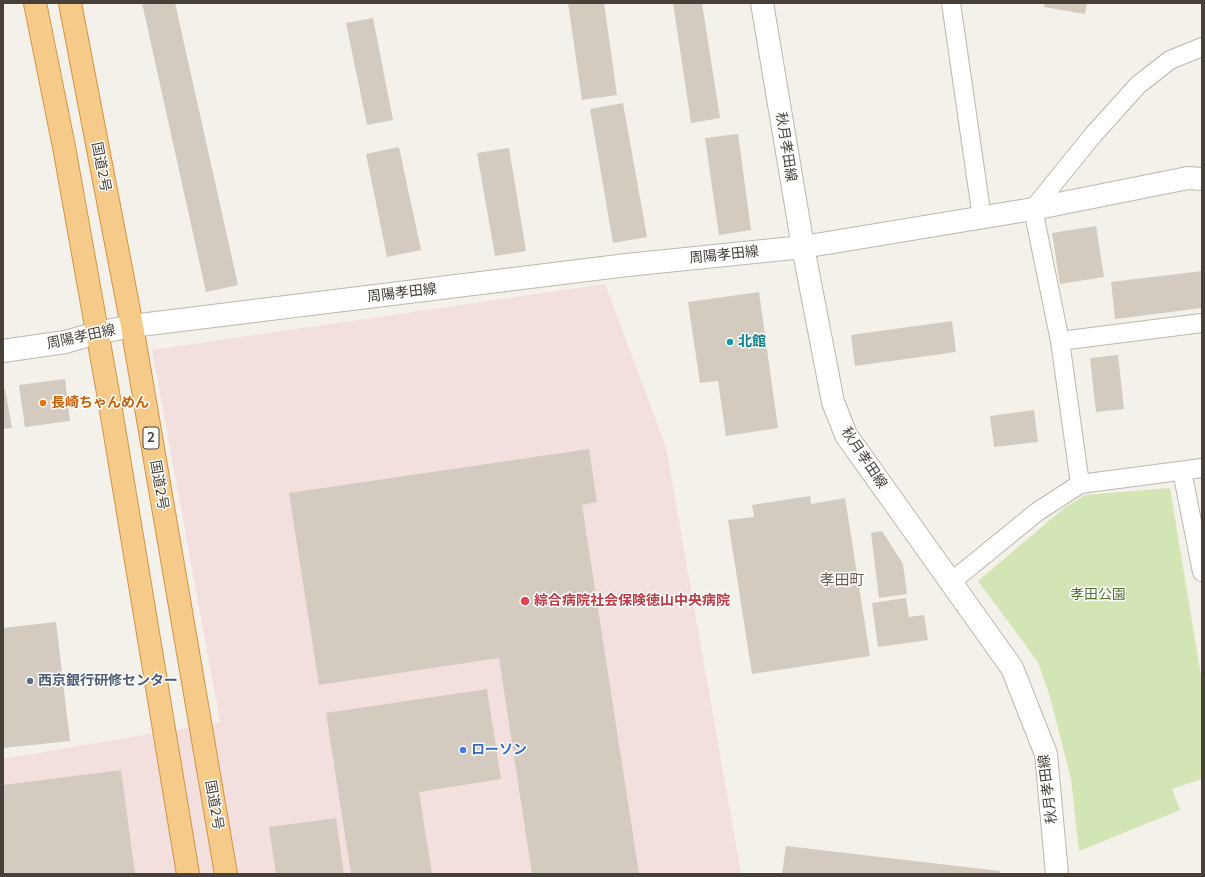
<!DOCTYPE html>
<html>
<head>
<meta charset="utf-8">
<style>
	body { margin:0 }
	#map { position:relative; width:1205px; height:877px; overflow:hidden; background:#f4f0ea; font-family:Mulish,sans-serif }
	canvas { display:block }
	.frame { position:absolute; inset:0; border:4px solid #474038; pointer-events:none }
</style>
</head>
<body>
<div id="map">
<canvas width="1205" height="877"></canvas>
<div class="frame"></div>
</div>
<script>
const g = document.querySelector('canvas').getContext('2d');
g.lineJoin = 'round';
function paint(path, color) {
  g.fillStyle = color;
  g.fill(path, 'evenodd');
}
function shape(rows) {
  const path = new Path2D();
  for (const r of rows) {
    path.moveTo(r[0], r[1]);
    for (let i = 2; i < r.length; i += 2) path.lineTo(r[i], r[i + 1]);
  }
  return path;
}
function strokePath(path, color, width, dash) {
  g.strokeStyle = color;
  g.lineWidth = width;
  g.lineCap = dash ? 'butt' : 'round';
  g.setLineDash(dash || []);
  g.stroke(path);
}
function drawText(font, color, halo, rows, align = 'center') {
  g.font = font + ' Mulish,"Noto Sans JP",sans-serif';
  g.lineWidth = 3;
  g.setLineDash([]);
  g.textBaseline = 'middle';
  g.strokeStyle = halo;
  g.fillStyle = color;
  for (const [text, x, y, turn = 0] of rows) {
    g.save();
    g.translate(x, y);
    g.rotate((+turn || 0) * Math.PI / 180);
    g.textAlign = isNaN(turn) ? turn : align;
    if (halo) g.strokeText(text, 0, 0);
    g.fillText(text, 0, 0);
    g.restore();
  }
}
const medical = shape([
	[605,284,666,447,741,874,3,874,3,759,220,722,152,350]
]);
const green = shape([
	[1170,488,1202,682,1202,779,1172,789,1180,810,1079,851,1071,779,1050,697,1038,662,978,581,1063,509,1085,495]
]);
const building = shape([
	[142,3,175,3,238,285,206,292],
	[568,3,604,3,617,95,582,100],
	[673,3,702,3,720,118,691,123],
	[1045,3,1087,3,1085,14,1044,7],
	[373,18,393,120,367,125,346,23],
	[623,103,647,237,613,243,590,109],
	[738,134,751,230,719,235,705,138],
	[399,147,421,250,387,257,366,154],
	[509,148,526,251,495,256,477,153],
	[1096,226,1104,277,1060,284,1052,233],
	[1202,271,1202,308,1115,319,1111,282],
	[759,292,778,428,726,436,718,381,700,383,688,302],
	[952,321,956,352,855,366,851,335],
	[1118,355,1124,409,1096,412,1090,358],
	[65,379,70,421,25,427,19,385],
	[3,389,5,389,12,428,3,429],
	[1034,410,1038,442,994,447,990,416],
	[589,449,597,502,582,505,639,874,532,874,499,658,319,685,289,493],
	[810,496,811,504,845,498,870,656,752,674,728,520,754,517,752,505],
	[882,531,903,564,907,594,879,598,871,533],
	[906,598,909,617,924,615,928,640,878,647,872,603],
	[56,622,70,741,3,748,3,628],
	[487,689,501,779,419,792,432,874,351,874,326,713],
	[121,770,135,874,3,874,3,785],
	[336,818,344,874,276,874,269,827],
	[786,846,1000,871,1000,874,782,874]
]);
const minor = shape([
	[951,3,982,218],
	[1060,341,1202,323],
	[1182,471,1202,572],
	[1080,484,1060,341,1033,209,1093,135,1138,85,1170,60,1202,47],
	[951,582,1037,512,1080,484,1202,468]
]);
const tertiary = shape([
	[762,3,803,247,833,402,846,435,1012,668,1046,754,1057,874],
	[3,351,65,342,97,333,132,326,627,265,803,247,1033,209,1188,178,1202,179]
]);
const trunk = shape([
	[35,3,64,147,110,404,188,874],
	[70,3,132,326,226,874]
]);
const markers = [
	[730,342,4,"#0f9aa8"],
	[43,403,4,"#e8710a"],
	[525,601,5,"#e0444e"],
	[30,681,4,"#5c6f8a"],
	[463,750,4,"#3f7fe0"]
];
const shields = [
	[151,438,16]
];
const shieldNames = [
	["2",151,438]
];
const streetNames = [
	["秋月孝田線",786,147,81],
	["国道2号",101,167,79],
	["周陽孝田線",724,255,-6],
	["周陽孝田線",402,293,-7],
	["周陽孝田線",81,337,-12],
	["秋月孝田線",864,458,56],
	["国道2号",159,485,80],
	["秋月孝田線",1048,789,-97],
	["国道2号",214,805,80]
];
const cultureNames = [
	["北館",738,342]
];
const foodNames = [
	["長崎ちゃんめん",51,403]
];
const parkNames = [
	["孝田公園",1098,595]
];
const healthNames = [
	["綜合病院社会保険徳山中央病院",534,601]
];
const serviceNames = [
	["西京銀行研修センター",38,681]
];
const shopNames = [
	["ローソン",471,750]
];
const neighbourhoodNames = [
	["孝田町",842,580]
];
paint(medical, '#f3dfde');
paint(green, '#d3e5b5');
paint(building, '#d4cbc0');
strokePath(minor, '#beb7ad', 20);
strokePath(tertiary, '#beb7ad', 24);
strokePath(trunk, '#d39344', 24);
strokePath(minor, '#fff', 18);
strokePath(tertiary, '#fff', 22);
strokePath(trunk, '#f6cb8a', 22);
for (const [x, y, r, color] of markers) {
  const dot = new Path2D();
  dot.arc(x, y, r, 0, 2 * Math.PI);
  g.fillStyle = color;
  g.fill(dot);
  strokePath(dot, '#fff', 1.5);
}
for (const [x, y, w] of shields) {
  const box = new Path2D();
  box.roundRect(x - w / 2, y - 11, w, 22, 3);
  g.fillStyle = '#fff';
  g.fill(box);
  strokePath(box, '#474038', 1);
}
drawText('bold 13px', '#474038', null, shieldNames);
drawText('14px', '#474038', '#fff', streetNames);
drawText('bold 14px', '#0d838f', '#fff', cultureNames, 'left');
drawText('bold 14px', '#c56008', '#fff', foodNames, 'left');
drawText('14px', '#4f752f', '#fff', parkNames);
drawText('bold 14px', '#be3a42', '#fff', healthNames, 'left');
drawText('bold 14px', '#4e5e75', '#fff', serviceNames, 'left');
drawText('bold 14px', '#366cbe', '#fff', shopNames, 'left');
drawText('15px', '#695d50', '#fff', neighbourhoodNames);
</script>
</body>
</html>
